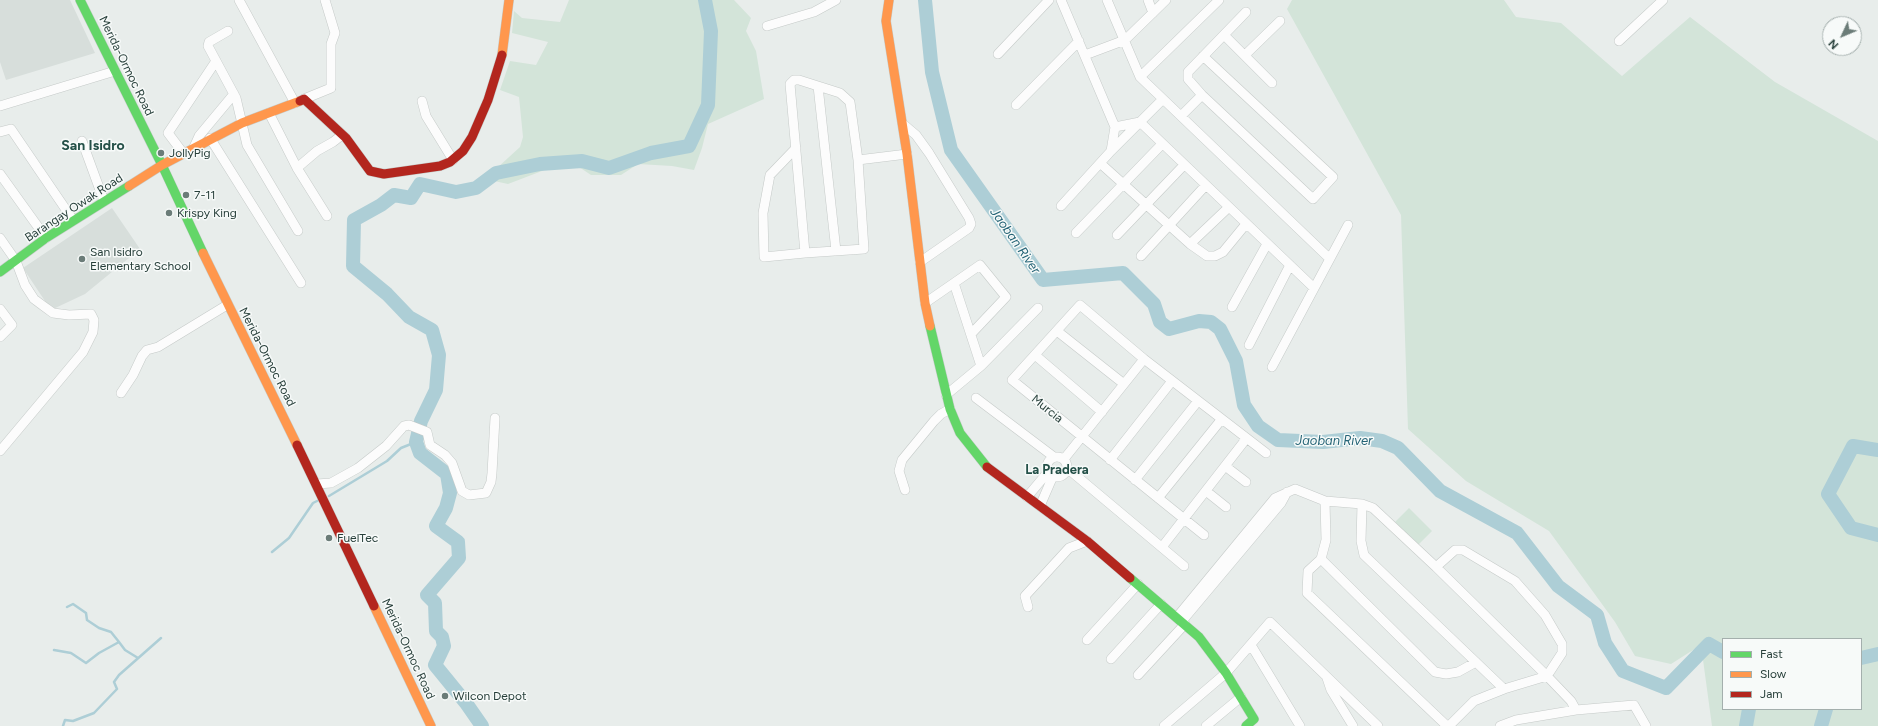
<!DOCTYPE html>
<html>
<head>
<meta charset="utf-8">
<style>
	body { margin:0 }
	#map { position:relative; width:1878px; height:726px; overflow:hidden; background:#e8edeb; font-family:Figtree,sans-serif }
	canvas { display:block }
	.legend { position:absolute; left:1722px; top:638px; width:140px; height:72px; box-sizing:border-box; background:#f7faf9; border:1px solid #a4afad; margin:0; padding:5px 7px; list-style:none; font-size:12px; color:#273f3a }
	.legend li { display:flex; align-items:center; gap:8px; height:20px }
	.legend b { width:20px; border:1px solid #a4afad }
	.north { position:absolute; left:1822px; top:16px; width:40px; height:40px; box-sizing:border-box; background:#f7faf9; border:1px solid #a4afad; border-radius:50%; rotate:226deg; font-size:11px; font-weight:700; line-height:16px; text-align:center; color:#273f3a }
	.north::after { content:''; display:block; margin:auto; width:14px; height:18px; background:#6b7c78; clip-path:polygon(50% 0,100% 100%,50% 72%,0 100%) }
</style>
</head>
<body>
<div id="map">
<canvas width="1878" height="726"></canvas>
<ul class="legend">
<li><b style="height:5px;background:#63d668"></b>Fast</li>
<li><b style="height:5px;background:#ff974d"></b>Slow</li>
<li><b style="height:5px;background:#b3261e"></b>Jam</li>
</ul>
<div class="north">N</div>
</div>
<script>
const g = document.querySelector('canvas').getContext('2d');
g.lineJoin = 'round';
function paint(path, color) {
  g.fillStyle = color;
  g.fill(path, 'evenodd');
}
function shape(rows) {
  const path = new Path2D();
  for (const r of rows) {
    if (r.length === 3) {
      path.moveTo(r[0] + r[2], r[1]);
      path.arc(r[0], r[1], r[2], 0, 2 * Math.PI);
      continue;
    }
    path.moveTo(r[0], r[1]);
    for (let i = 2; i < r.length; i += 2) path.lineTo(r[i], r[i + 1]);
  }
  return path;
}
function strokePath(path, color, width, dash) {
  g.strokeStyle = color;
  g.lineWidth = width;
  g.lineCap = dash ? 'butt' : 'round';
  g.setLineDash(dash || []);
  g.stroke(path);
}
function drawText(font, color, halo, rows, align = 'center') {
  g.font = font + ' Figtree,sans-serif';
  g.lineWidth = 3;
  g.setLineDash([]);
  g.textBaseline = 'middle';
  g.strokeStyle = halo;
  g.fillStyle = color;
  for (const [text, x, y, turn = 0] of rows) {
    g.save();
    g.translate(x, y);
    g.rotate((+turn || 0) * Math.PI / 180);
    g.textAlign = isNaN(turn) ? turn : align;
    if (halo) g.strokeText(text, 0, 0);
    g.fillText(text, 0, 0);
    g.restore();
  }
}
const built = shape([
	[0,0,70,0,95,53,6,80,0,62],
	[112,208,140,249,85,294,51,310,23,268]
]);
const green = shape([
	[569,0,734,0,751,18,746,31,756,51,764,99,708,124,702,148,694,170,672,166,638,164,621,175,591,175,579,167,555,166,508,184,485,179,520,147,523,137,519,97,500,90,510,61,536,65,548,42,512,33,514,11,522,18,560,22],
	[1292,0,1504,0,1516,17,1561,23,1622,76,1690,17,1775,82,1878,141,1878,726,1712,726,1701,645,1671,664,1635,656,1615,622,1549,531,1466,481,1408,429,1401,215,1287,9],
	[1723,639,1861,639,1861,709,1723,709],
	[1409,508,1432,531,1418,545,1395,522]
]);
const stream = shape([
	[329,496,387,461,401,448,416,442],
	[272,552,289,538,313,503,319,500],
	[67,607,73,604,86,613,87,620,99,628,111,632,119,642],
	[54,650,71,653,86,663,99,653,119,642,125,650,138,658],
	[63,726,65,720,73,721,94,713,117,689,114,682,119,675,161,638]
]);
const river = shape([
	[925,0,932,72,951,150,1043,280,1123,273,1154,304,1160,322,1169,329,1199,321,1211,322,1220,329,1236,361,1244,405,1258,426,1278,440,1323,442,1360,438,1382,441,1398,448,1440,491,1517,533,1558,586,1597,615,1605,643,1623,671,1666,688,1709,644,1723,652],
	[1878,450,1853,446,1828,494,1851,528,1878,535],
	[1861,658,1878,654],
	[482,726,466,703,435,665,444,646,442,637,436,631,435,603,427,595,459,558,458,542,436,526,446,508,450,493,447,474,420,453,416,442,421,421,436,390,439,355,432,330,409,317,387,294,353,266,354,220,381,205,394,195,411,198,420,184,456,192,476,188,496,173,540,164,582,161,609,168,651,153,689,146,708,105,711,31,705,0],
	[1746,726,1749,709],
	[1821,726,1826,709]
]);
const street = shape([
	[239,0,295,103],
	[1107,0,1140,77,1163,99],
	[1148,0,1153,13],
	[767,26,814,12,836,0],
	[228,31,209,42,208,46,236,98,247,145,298,231],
	[1224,35,1272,83],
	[1619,41,1663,0],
	[998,54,1049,0],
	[1085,55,1125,40,1166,0],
	[1245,55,1280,21],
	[1140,77,1219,0],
	[818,86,836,251],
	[1202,95,1313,199,1333,177,1203,56],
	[304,99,331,88,331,44,335,33,325,0],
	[422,101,426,116,453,160],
	[1016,105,1079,41],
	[0,106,115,71],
	[269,113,297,168],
	[1181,116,1202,95,1188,79,1188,72,1246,12],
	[903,124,916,135,929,153,969,218,971,224,969,228,920,262],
	[1115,127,1140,122,1313,287],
	[0,132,11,129,73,220],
	[210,138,301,283],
	[82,141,104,201],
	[194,147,199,136,234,94],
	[796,148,770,175,763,213,764,257,805,253,864,249,858,160,850,102,840,93,799,80,794,80,790,84,805,253],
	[1111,151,1163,99,1329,258],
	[183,153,168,133,216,61],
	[858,160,907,154],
	[1100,163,1190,244,1207,256,1215,256,1223,252,1246,224],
	[0,174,46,238],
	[1061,206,1111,151,1115,127,1061,0],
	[327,216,297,168,317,151,333,142,342,135],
	[1076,233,1162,144],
	[1117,235,1184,165],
	[0,238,16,261,25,285,34,299,42,305,53,313,69,315,91,314,94,320,93,332,83,352,0,451],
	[1190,244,1229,207],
	[1141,256,1206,185],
	[954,283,980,265,1006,297,971,334],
	[925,303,954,283,981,366],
	[1232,307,1267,244],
	[0,309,12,325,0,337],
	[1057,331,1124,384],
	[1249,345,1290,265],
	[1035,355,1102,412],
	[1272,367,1348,225],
	[121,393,133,375,142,356,147,350,158,347,227,305],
	[946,395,981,366,1038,308],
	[976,398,1054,457],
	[1057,467,10],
	[1064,459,1144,359],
	[1110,460,1172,381],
	[1225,466,1246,482],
	[1067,468,1184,566],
	[1135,480,1198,401],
	[317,484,331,483,358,468,386,446,404,426,409,425,427,432,430,445,445,455,452,463,462,491,469,495,486,493,491,482,492,473,495,418],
	[905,490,899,471,902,460,934,421,941,414,950,409],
	[1206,491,1226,507],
	[1027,497,1048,472],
	[1158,498,1221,420],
	[1325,501,1326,540,1321,559,1308,571,1307,593,1447,726],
	[1362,504,1361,541,1364,555,1504,689],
	[1040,506,1053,476],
	[1204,535,1012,380,1080,305,1144,359,1266,453],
	[1162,547,1246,439],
	[1321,559,1435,672,1446,674,1458,672,1476,662],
	[1436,567,1455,550,1463,550,1515,581,1545,615,1562,644,1562,653,1547,676,1504,689,1474,701,1449,726],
	[1028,607,1025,596,1069,548,1087,541],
	[1177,617,1275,498,1295,489,1325,501,1362,504,1373,508,1436,567,1547,676,1571,701,1576,710],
	[1182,621,1281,503,1287,492],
	[1087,640,1138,584],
	[1251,645,1300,726],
	[1111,659,1161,604],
	[1138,675,1185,624],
	[1327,678,1331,690,1353,726],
	[1164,726,1226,673,1270,622,1378,726],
	[1206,726,1241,697],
	[1500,726,1516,720,1576,710,1634,705,1646,726]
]);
const fast = shape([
	[80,0,162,165,203,253],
	[0,272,46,238,129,186],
	[930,326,950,409,960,433,987,467],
	[1130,578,1199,637,1226,673,1254,719,1246,726]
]);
const slow = shape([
	[889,0,886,21,907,154,925,303,930,326],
	[502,55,509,0],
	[129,186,162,165,242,123,300,101],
	[203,253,297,445],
	[374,606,431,726]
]);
const jam = shape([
	[300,101,304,99,346,138,370,171,384,174,440,166,450,162,463,151,472,137,488,100,502,55],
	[297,445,374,606],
	[987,467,1087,541,1130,578]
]);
const markers = [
	[161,153,4,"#6b7c78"],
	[186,195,4,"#6b7c78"],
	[169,213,4,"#6b7c78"],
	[82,259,4,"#6b7c78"],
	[329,538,4,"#6b7c78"],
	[445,696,4,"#6b7c78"]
];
const streetNames = [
	["Merida-Ormoc Road",126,66,64],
	["Barangay Owak Road",74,208,-33],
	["Merida-Ormoc Road",267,357,63],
	["Murcia",1047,409,39],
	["Merida-Ormoc Road",408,649,65]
];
const poiNames = [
	["JollyPig",169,153],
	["7-11",194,195],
	["Krispy King",177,213],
	["San Isidro",90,252],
	["Elementary School",90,266],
	["FuelTec",337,538],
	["Wilcon Depot",453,696]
];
const waterNames = [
	["Jaoban River",1015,241,55],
	["Jaoban River",1334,441]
];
const neighbourhoodNames = [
	["La Pradera",1057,470]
];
const quarterNames = [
	["San Isidro",93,146]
];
paint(built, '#d7dedb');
paint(green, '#d3e4d9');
strokePath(stream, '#adced6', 2.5);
strokePath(river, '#adced6', 14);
strokePath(street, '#c5cac8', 10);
strokePath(fast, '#c5cbc9', 10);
strokePath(slow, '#c5cbc9', 10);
strokePath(jam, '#c5cbc9', 10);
strokePath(street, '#fcfcfc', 9);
strokePath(fast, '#63d668', 9);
strokePath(slow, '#ff974d', 9);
strokePath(jam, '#b3261e', 9);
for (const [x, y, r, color] of markers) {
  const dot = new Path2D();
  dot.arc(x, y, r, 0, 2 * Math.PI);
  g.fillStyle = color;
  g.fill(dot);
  strokePath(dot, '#f7faf9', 1.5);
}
drawText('12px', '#273f3a', '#f7faf9', streetNames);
drawText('12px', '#273f3a', '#f7faf9', poiNames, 'left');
drawText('italic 13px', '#256476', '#f7faf9', waterNames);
drawText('bold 13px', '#245048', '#f7faf9', neighbourhoodNames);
drawText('bold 14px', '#245048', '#f7faf9', quarterNames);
</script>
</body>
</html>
